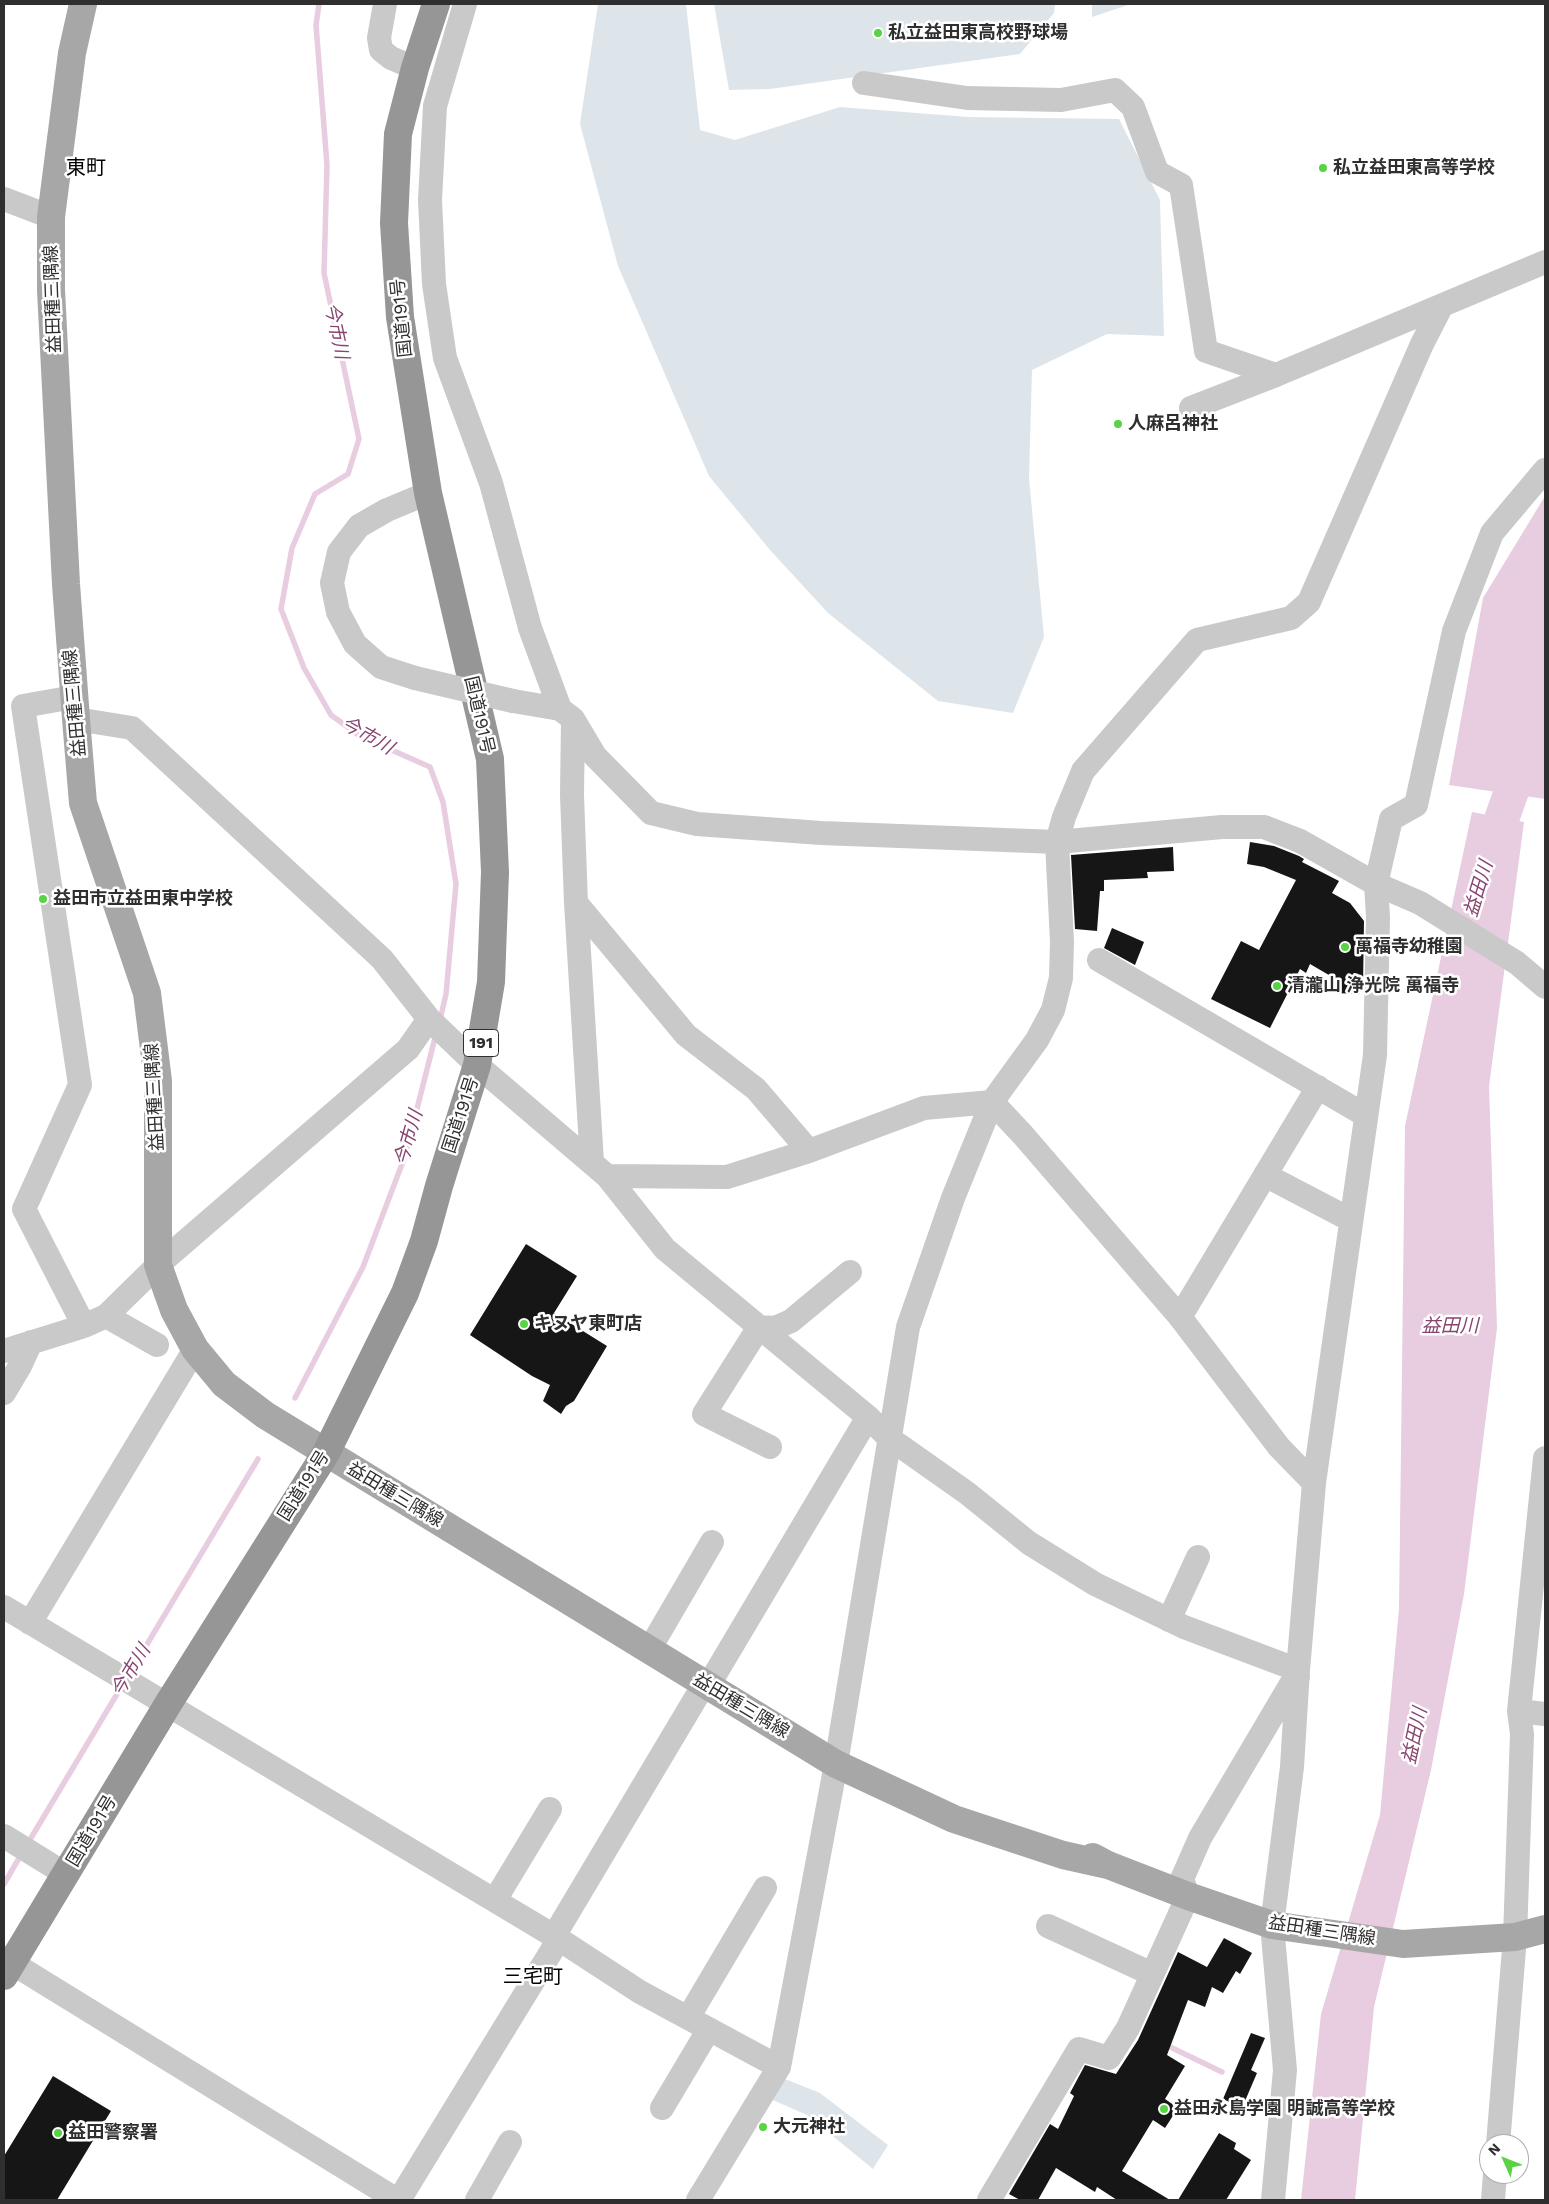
<!DOCTYPE html>
<html>
<head>
<meta charset="utf-8">
<style>
	body { margin:0 }
	#map { position:relative; width:1549px; height:2204px; overflow:hidden; background:#fff; font-family:"Work Sans",sans-serif }
	canvas { display:block }
	.frame { position:absolute; inset:0; border:5px solid #2f2f2f; pointer-events:none }
	.north { position:absolute; left:1479px; top:2134px; width:50px; height:50px; box-sizing:border-box; background:#fff; border:1px solid #acacac; border-radius:50%; rotate:314deg; font-size:14px; font-weight:700; line-height:20px; text-align:center; color:#2f2f2f }
	.north::after { content:''; display:block; margin:auto; width:18px; height:22px; background:#57d343; clip-path:polygon(50% 0,100% 100%,50% 72%,0 100%) }
</style>
</head>
<body>
<div id="map">
<canvas width="1549" height="2204"></canvas>
<div class="frame"></div>
<div class="north">N</div>
</div>
<script>
const g = document.querySelector('canvas').getContext('2d');
g.lineJoin = 'round';
function paint(path, color) {
  g.fillStyle = color;
  g.fill(path, 'evenodd');
}
function shape(rows) {
  const path = new Path2D();
  for (const r of rows) {
    path.moveTo(r[0], r[1]);
    for (let i = 2; i < r.length; i += 2) path.lineTo(r[i], r[i + 1]);
  }
  return path;
}
function strokePath(path, color, width, dash) {
  g.strokeStyle = color;
  g.lineWidth = width;
  g.lineCap = dash ? 'butt' : 'round';
  g.setLineDash(dash || []);
  g.stroke(path);
}
function drawText(font, color, halo, rows, align = 'center') {
  g.font = font + ' "Work Sans","Noto Sans JP",sans-serif';
  g.lineWidth = 5;
  g.setLineDash([]);
  g.textBaseline = 'middle';
  g.strokeStyle = halo;
  g.fillStyle = color;
  for (const [text, x, y, turn = 0] of rows) {
    g.save();
    g.translate(x, y);
    g.rotate((+turn || 0) * Math.PI / 180);
    g.textAlign = isNaN(turn) ? turn : align;
    if (halo) g.strokeText(text, 0, 0);
    g.fillText(text, 0, 0);
    g.restore();
  }
}
const green = shape([
	[598,4,686,4,700,130,735,140,840,107,968,117,1119,119,1160,200,1164,336,1107,334,1032,370,1029,478,1044,637,1013,713,938,701,828,613,770,550,709,476,618,266,580,124],
	[714,4,1055,4,1054,13,1020,54,770,89,729,90],
	[1092,4,1131,4,1092,17],
	[780,2077,820,2093,888,2145,873,2169,807,2115,768,2098]
]);
const water = shape([
	[1545,496,1545,799,1449,785,1483,598],
	[1472,812,1524,822,1489,1086,1497,1328,1464,1594,1431,1770,1374,2007,1355,2200,1301,2200,1321,2014,1380,1815,1399,1609,1405,1126]
]);
const stream = shape([
	[319,4,316,25,327,165,324,273,359,439,348,474,315,494,292,548,281,609,304,668,331,715,360,736,430,767,443,802,456,884,446,994,440,1020],
	[295,1398,363,1267,405,1156,436,1034],
	[128,1676,258,1459],
	[28,1843,123,1684],
	[4,1884,22,1853],
	[1164,2044,1222,2072]
]);
const river = shape([
	[1486,863,1513,787,1545,713]
]);
const building = shape([
	[1250,842,1274,846,1299,856,1304,859,1302,862,1339,881,1332,893,1350,903,1364,921,1363,987,1360,987,1360,994,1334,993,1334,978,1310,964,1306,973,1300,969,1270,1028,1211,999,1241,941,1259,950,1296,880,1264,867,1247,864],
	[1173,847,1174,871,1147,872,1148,878,1104,880,1104,891,1100,891,1097,931,1075,929,1071,855],
	[1112,928,1144,942,1135,965,1104,948],
	[526,1244,577,1276,554,1313,607,1346,574,1401,566,1406,561,1414,543,1401,550,1385,532,1376,470,1335],
	[1224,1938,1252,1953,1240,1974,1236,1971,1223,1993,1212,1987,1205,2007,1188,2000,1167,2055,1185,2066,1165,2099,1178,2108,1165,2128,1153,2120,1122,2171,1170,2200,1117,2200,1097,2187,1095,2192,1056,2168,1038,2200,1020,2200,1009,2194,1050,2124,1058,2129,1074,2096,1070,2093,1085,2065,1116,2074,1138,2040,1178,1952,1207,1967],
	[1251,2033,1265,2038,1251,2070,1257,2073,1242,2108,1223,2099],
	[53,2076,111,2111,57,2200,4,2200,4,2156],
	[1219,2133,1236,2143,1234,2149,1251,2160,1226,2200,1178,2200]
]);
const minor = shape([
	[385,4,379,38,381,50,391,58,415,68],
	[465,4,435,106,430,200,434,284,445,358,491,483,530,628,560,709],
	[864,83,967,98,1061,100,1115,90,1133,107,1157,172,1181,185,1206,351,1276,375],
	[4,199,51,217],
	[1191,408,1276,375,1545,262],
	[415,678,381,667,355,644,338,612,332,583,339,552,359,526,387,510,428,493],
	[74,697,23,706,80,1085,24,1209,84,1326],
	[513,701,560,709,573,719,595,756,651,813,697,824,821,833,1057,842,1222,827,1264,827,1300,841,1376,884,1420,903,1517,963,1545,987],
	[76,719,132,728,382,959,429,1019,477,1065,607,1176,665,1249,868,1417,889,1438,967,1493,1029,1543,1095,1584,1184,1627,1298,1670],
	[573,719,572,795,576,903,686,1035,756,1089,809,1151],
	[576,903,592,1162],
	[1099,960,1365,1115],
	[992,1102,1023,1135,1180,1317,1279,1447,1314,1483],
	[1265,1175,1351,1220],
	[607,1176,727,1177,809,1151,924,1108,992,1102],
	[106,1316,157,1345],
	[1180,1317,1318,1087],
	[4,1351,84,1326,106,1316,158,1265,408,1049,429,1019],
	[4,1393,20,1366,31,1342],
	[770,1447,704,1414,759,1327,775,1328,791,1321,850,1272],
	[4,1607,554,1936,640,1992,779,2067],
	[1169,1620,1198,1557],
	[30,1623,195,1349],
	[649,1650,712,1542],
	[1519,1711,1545,1714],
	[4,1836,67,1875],
	[495,1900,550,1809],
	[1048,1926,1152,1974],
	[4,1958,397,2200],
	[688,2018,765,1888],
	[662,2108,709,2029],
	[1498,2144,1515,1937,1522,1734,1519,1711,1545,1458],
	[399,2200,554,1947,554,1936,700,1691,708,1686,868,1417],
	[477,2200,510,2142],
	[698,2200,779,2067,836,1764,908,1327,953,1198,992,1102,1037,1040,1053,1010,1061,978,1062,942,1057,842,1064,817,1083,771,1197,640,1291,618,1309,602,1422,344,1441,307],
	[989,2200,1079,2049,1109,2058,1128,2028,1188,1896,1182,1879,1200,1838,1291,1684,1298,1677],
	[1273,2200,1285,2070,1272,1925,1292,1767,1298,1670,1314,1483,1375,1055,1378,917,1376,884,1391,819,1416,805,1454,631,1492,533,1545,470],
	[1493,2200,1495,2174]
]);
const major = shape([
	[83,4,72,53,51,217,51,290,66,584,76,719,83,803,147,993,158,1081,158,1265,174,1310,195,1349,224,1384,265,1415,836,1764,954,1819,1063,1855,1108,1865],
	[1093,1857,1108,1865,1188,1896,1272,1925,1403,1944,1515,1937,1545,1929]
]);
const highway = shape([
	[4,1976,168,1704,326,1453,405,1293,424,1241,439,1186,477,1065,491,982,495,872,490,759,428,493,400,317,394,223,398,134,415,68,436,4]
]);
const minorBridge = shape([
	[415,678,513,701]
]);
const markers = [
	[878,33,5,"#57d343"],
	[1323,168,5,"#57d343"],
	[1118,424,5,"#57d343"],
	[43,899,5,"#57d343"],
	[1345,947,5,"#57d343"],
	[1277,986,5,"#57d343"],
	[524,1324,5,"#57d343"],
	[1164,2109,5,"#57d343"],
	[763,2127,5,"#57d343"],
	[58,2133,5,"#57d343"]
];
const shields = [
	[481,1043,35]
];
const shieldNames = [
	["191",481,1043]
];
const poiNames = [
	["私立益田東高校野球場",888,33],
	["私立益田東高等学校",1333,168],
	["人麻呂神社",1128,424],
	["益田市立益田東中学校",53,899],
	["萬福寺幼稚園",1355,947],
	["清瀧山 浄光院 萬福寺",1287,986],
	["キヌヤ東町店",534,1324],
	["益田永島学園 明誠高等学校",1174,2109],
	["大元神社",773,2127],
	["益田警察署",68,2133]
];
const streetNames = [
	["益田種三隅線",53,299,-92],
	["国道191号",402,318,-96],
	["益田種三隅線",75,703,-95],
	["国道191号",479,715,77],
	["益田種三隅線",155,1097,-93],
	["国道191号",461,1115,-72],
	["国道191号",304,1486,-58],
	["益田種三隅線",395,1495,31],
	["益田種三隅線",741,1706,31],
	["国道191号",92,1831,-59],
	["益田種三隅線",1322,1931,9]
];
const waterNames = [
	["今市川",336,331,78],
	["今市川",367,736,29],
	["益田川",1479,889,-73],
	["今市川",409,1138,-74],
	["益田川",1450,1326],
	["今市川",131,1671,-59],
	["益田川",1415,1736,-78]
];
const quarterNames = [
	["東町",86,168],
	["三宅町",533,1977]
];
paint(green, '#dee5ea');
paint(water, '#e8ccdf');
strokePath(stream, '#e8ccdf', 5.5);
strokePath(river, '#e8ccdf', 35);
paint(building, '#161616');
strokePath(minor, '#c9c9c9', 24);
strokePath(major, '#a7a7a7', 28);
strokePath(highway, '#969696', 28);
strokePath(minorBridge, '#c9c9c9', 24);
for (const [x, y, r, color] of markers) {
  const dot = new Path2D();
  dot.arc(x, y, r, 0, 2 * Math.PI);
  g.fillStyle = color;
  g.fill(dot);
  strokePath(dot, '#fff', 2);
}
for (const [x, y, w] of shields) {
  const box = new Path2D();
  box.roundRect(x - w / 2, y - 13.5, w, 27, 4);
  g.fillStyle = '#fff';
  g.fill(box);
  strokePath(box, '#2f2f2f', 1);
}
drawText('bold 16px', '#2f2f2f', null, shieldNames);
drawText('bold 18px', '#2f2f2f', '#fff', poiNames, 'left');
drawText('18px', '#2f2f2f', '#fff', streetNames);
drawText('italic 19px', '#884572', '#fff', waterNames);
drawText('20px', '#000', '#fff', quarterNames);
</script>
</body>
</html>
